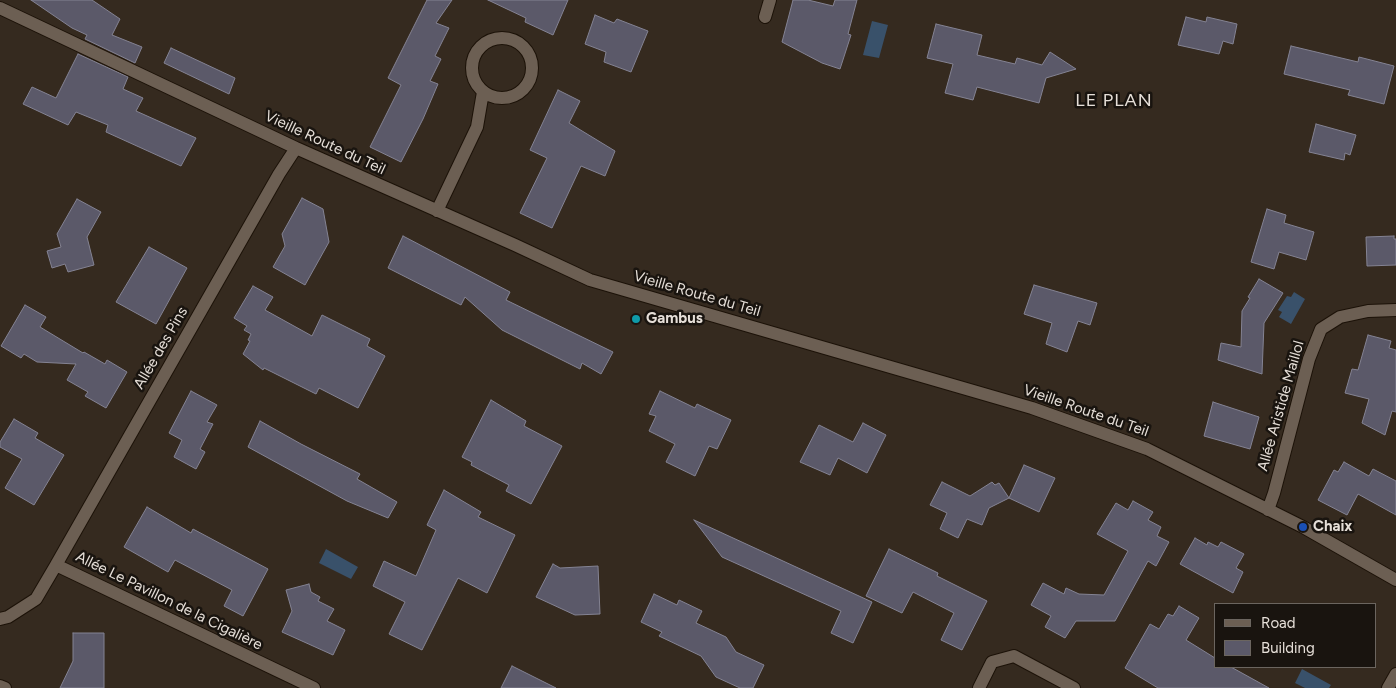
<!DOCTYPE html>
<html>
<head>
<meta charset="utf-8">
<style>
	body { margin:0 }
	#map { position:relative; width:1396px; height:688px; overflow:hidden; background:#352a1f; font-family:Figtree,sans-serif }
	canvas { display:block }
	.legend { position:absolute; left:1214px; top:603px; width:162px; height:65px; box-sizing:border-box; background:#19140f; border:1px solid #6b655f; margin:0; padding:6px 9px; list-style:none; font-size:15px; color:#e6dfd8 }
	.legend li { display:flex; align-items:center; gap:10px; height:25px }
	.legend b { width:25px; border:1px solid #6b655f }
</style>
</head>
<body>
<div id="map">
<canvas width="1396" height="688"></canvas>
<ul class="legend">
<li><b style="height:6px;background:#6c5f53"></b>Road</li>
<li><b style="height:14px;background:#5b5969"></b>Building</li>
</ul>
</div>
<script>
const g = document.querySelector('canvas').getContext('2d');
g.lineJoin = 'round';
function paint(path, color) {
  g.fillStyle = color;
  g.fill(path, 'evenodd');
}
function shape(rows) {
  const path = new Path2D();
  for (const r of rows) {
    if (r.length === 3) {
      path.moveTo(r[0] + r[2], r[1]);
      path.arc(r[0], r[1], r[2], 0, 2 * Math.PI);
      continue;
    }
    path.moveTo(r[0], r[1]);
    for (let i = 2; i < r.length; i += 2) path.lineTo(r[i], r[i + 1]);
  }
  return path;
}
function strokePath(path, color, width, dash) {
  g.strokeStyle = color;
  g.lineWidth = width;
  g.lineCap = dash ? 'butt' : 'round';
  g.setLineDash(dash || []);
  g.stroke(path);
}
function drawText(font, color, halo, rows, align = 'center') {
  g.font = font + ' Figtree,sans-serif';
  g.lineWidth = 5;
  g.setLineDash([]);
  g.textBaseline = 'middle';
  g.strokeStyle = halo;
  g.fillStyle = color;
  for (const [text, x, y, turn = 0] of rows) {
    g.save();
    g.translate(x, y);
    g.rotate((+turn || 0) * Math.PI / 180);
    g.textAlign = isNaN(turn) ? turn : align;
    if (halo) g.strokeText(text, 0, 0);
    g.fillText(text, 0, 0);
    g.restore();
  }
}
const water = shape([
	[872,21,888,25,879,58,863,55],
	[1294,292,1305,299,1291,324,1279,317,1282,312,1278,310,1287,296,1291,297],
	[326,549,358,567,351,579,319,563],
	[1302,669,1331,685,1329,688,1305,688,1295,683]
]);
const building = shape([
	[31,0,92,0,120,19,112,35,142,47,135,63,85,39,87,35,72,28,31,0],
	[427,0,452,0,436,23,449,28,435,56,441,59,430,81,438,84,423,119,401,162,370,147,401,85,388,78,427,0],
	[488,0,568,0,553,35,525,22,526,18,488,0],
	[793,0,808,0,833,6,835,0,857,0,848,34,851,35,840,69,822,63,782,42,793,0],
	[595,15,614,23,617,19,648,31,631,72,604,62,606,52,585,44,595,15],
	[1186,17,1206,22,1207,17,1237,24,1233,44,1223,41,1219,54,1178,45,1186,17],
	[936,24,982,35,977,55,1015,64,1017,58,1042,65,1050,52,1076,69,1046,78,1039,103,977,87,973,100,945,93,953,64,927,58,936,24],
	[1291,46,1358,62,1359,57,1394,66,1384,104,1348,95,1350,90,1284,74,1291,46],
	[171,48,235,78,229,94,164,63,171,48],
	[78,54,128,77,123,89,143,98,136,111,196,138,181,166,106,132,108,125,76,112,68,125,23,104,32,87,56,98,78,54],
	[558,90,580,101,569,123,615,151,605,176,581,166,552,228,520,213,547,158,530,150,558,90],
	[1316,124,1356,135,1350,155,1345,153,1344,160,1309,152,1316,124],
	[302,198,323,209,329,242,305,285,273,267,285,246,282,234,302,198],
	[77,199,101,212,87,237,94,265,68,272,65,264,52,268,47,251,61,247,57,234,77,199],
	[1267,209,1286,215,1284,223,1314,232,1306,260,1279,252,1274,269,1251,262,1267,209],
	[403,236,510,292,506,300,613,352,601,374,582,363,580,369,502,330,465,297,461,305,388,268,403,236],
	[1394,236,1394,239,1396,239,1396,265,1367,266,1366,237,1394,236],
	[149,247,187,268,156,324,116,302,149,247],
	[1259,279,1283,293,1264,323,1262,374,1218,360,1221,343,1241,347,1242,311,1250,298,1248,297,1259,279],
	[1034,285,1097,303,1090,325,1078,321,1067,352,1046,344,1052,323,1024,314,1034,285],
	[253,286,273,297,265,310,312,336,322,315,370,339,367,346,385,356,358,408,319,388,316,394,264,368,263,370,243,354,250,341,248,340,251,334,244,330,247,326,234,318,253,286],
	[25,305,46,317,40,327,83,353,84,352,105,364,107,360,127,372,106,408,85,396,88,392,67,380,76,364,37,362,24,354,21,358,1,346,25,305],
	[1368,335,1391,341,1389,348,1396,350,1396,412,1392,411,1385,435,1362,423,1369,399,1345,393,1352,369,1358,370,1368,335],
	[191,391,217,405,207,422,213,424,200,449,205,452,196,469,174,457,182,440,169,433,191,391],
	[660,391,695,408,697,404,731,420,717,449,709,446,695,476,666,462,675,444,649,431,656,416,649,414,660,391],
	[491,400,526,421,524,426,562,446,531,504,506,491,509,485,471,465,472,462,462,457,491,400],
	[1213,402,1259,417,1250,449,1204,436,1213,402],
	[14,419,38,433,35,438,64,455,34,505,5,488,22,459,0,447,0,442,14,419],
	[260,421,301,444,360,474,357,479,397,502,388,518,347,501,248,447,260,421],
	[863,423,886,435,867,473,838,458,830,475,800,462,819,425,853,442,863,423],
	[1344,462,1369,476,1373,469,1396,481,1396,515,1358,494,1347,515,1318,500,1334,470,1338,472,1344,462],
	[1024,465,1055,478,1039,512,1009,498,1024,465],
	[942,482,970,496,992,482,995,485,999,483,1009,498,989,508,982,525,967,519,958,538,940,529,947,513,930,505,942,482],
	[444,490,481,512,478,517,515,535,487,593,458,578,422,650,389,634,405,602,373,586,384,561,416,576,436,530,427,525,444,490],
	[1133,501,1153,512,1148,520,1161,527,1157,536,1169,542,1156,566,1148,561,1115,621,1076,621,1065,638,1045,627,1051,616,1031,605,1043,583,1064,594,1066,588,1079,594,1104,595,1128,551,1097,534,1116,503,1128,510,1133,501],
	[147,507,191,533,193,529,268,569,243,616,224,606,232,590,175,560,168,572,124,547,147,507],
	[694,520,872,602,853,643,831,633,841,611,722,557,694,520],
	[1195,538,1207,545,1208,542,1218,547,1221,542,1244,554,1236,568,1243,572,1233,593,1180,564,1195,538],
	[889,549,938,573,937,576,987,601,962,650,941,640,954,613,913,592,902,613,866,596,889,549],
	[553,564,560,568,598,566,600,614,575,615,536,597,553,564],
	[309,584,311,592,320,597,318,601,334,609,327,621,345,630,333,655,282,632,292,611,286,590,309,584],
	[654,594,677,605,679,600,702,611,696,623,726,637,736,652,764,665,753,688,740,688,716,677,701,656,659,636,662,632,641,622,654,594],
	[1179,606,1199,618,1186,640,1215,658,1215,667,1231,667,1269,688,1158,688,1125,668,1150,624,1159,629,1168,614,1173,616,1179,606],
	[73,633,104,633,104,688,60,688,73,661,73,633],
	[512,666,556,688,501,688,512,666]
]);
const street = shape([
	[0,8,296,148,515,245,590,280,1032,408,1147,449,1303,527,1396,580],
	[765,17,770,0],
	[502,68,30],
	[437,211,477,127,483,92],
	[1268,510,1274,493,1309,359,1321,329,1340,317,1368,311,1396,310],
	[56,565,279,174,296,148],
	[0,619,8,617,36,599,56,565,314,688],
	[0,686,5,688],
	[979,688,992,662,1014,656,1074,688],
	[1388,688,1396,674]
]);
const markers = [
	[636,319,5,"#0f9aa8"],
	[1303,527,5,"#1a4fb4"]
];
const streetNames = [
	["Vieille Route du Teil",325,143,25],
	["Vieille Route du Teil",697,294,16],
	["Allée des Pins",161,348,-60],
	["Allée Aristide Maillol",1281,406,-74],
	["Vieille Route du Teil",1086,411,19],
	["Allée Le Pavillon de la Cigalière",169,601,26]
];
const poiNames = [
	["Gambus",646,319],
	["Chaix",1313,527]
];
const quarterNames = [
	["LE PLAN",1114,101]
];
paint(water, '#39516a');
paint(building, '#5b5969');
strokePath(building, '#848393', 1);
strokePath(street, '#1c1208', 14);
strokePath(street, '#6c5f53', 12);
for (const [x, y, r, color] of markers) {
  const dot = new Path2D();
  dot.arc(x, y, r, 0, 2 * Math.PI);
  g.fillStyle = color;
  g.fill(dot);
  strokePath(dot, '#19140f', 2);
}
drawText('15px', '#e6dfd8', '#19140f', streetNames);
drawText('bold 15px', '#e6dfd8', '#19140f', poiNames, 'left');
g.letterSpacing = '1px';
drawText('18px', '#e6dfd8', '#19140f', quarterNames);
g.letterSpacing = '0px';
</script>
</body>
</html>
